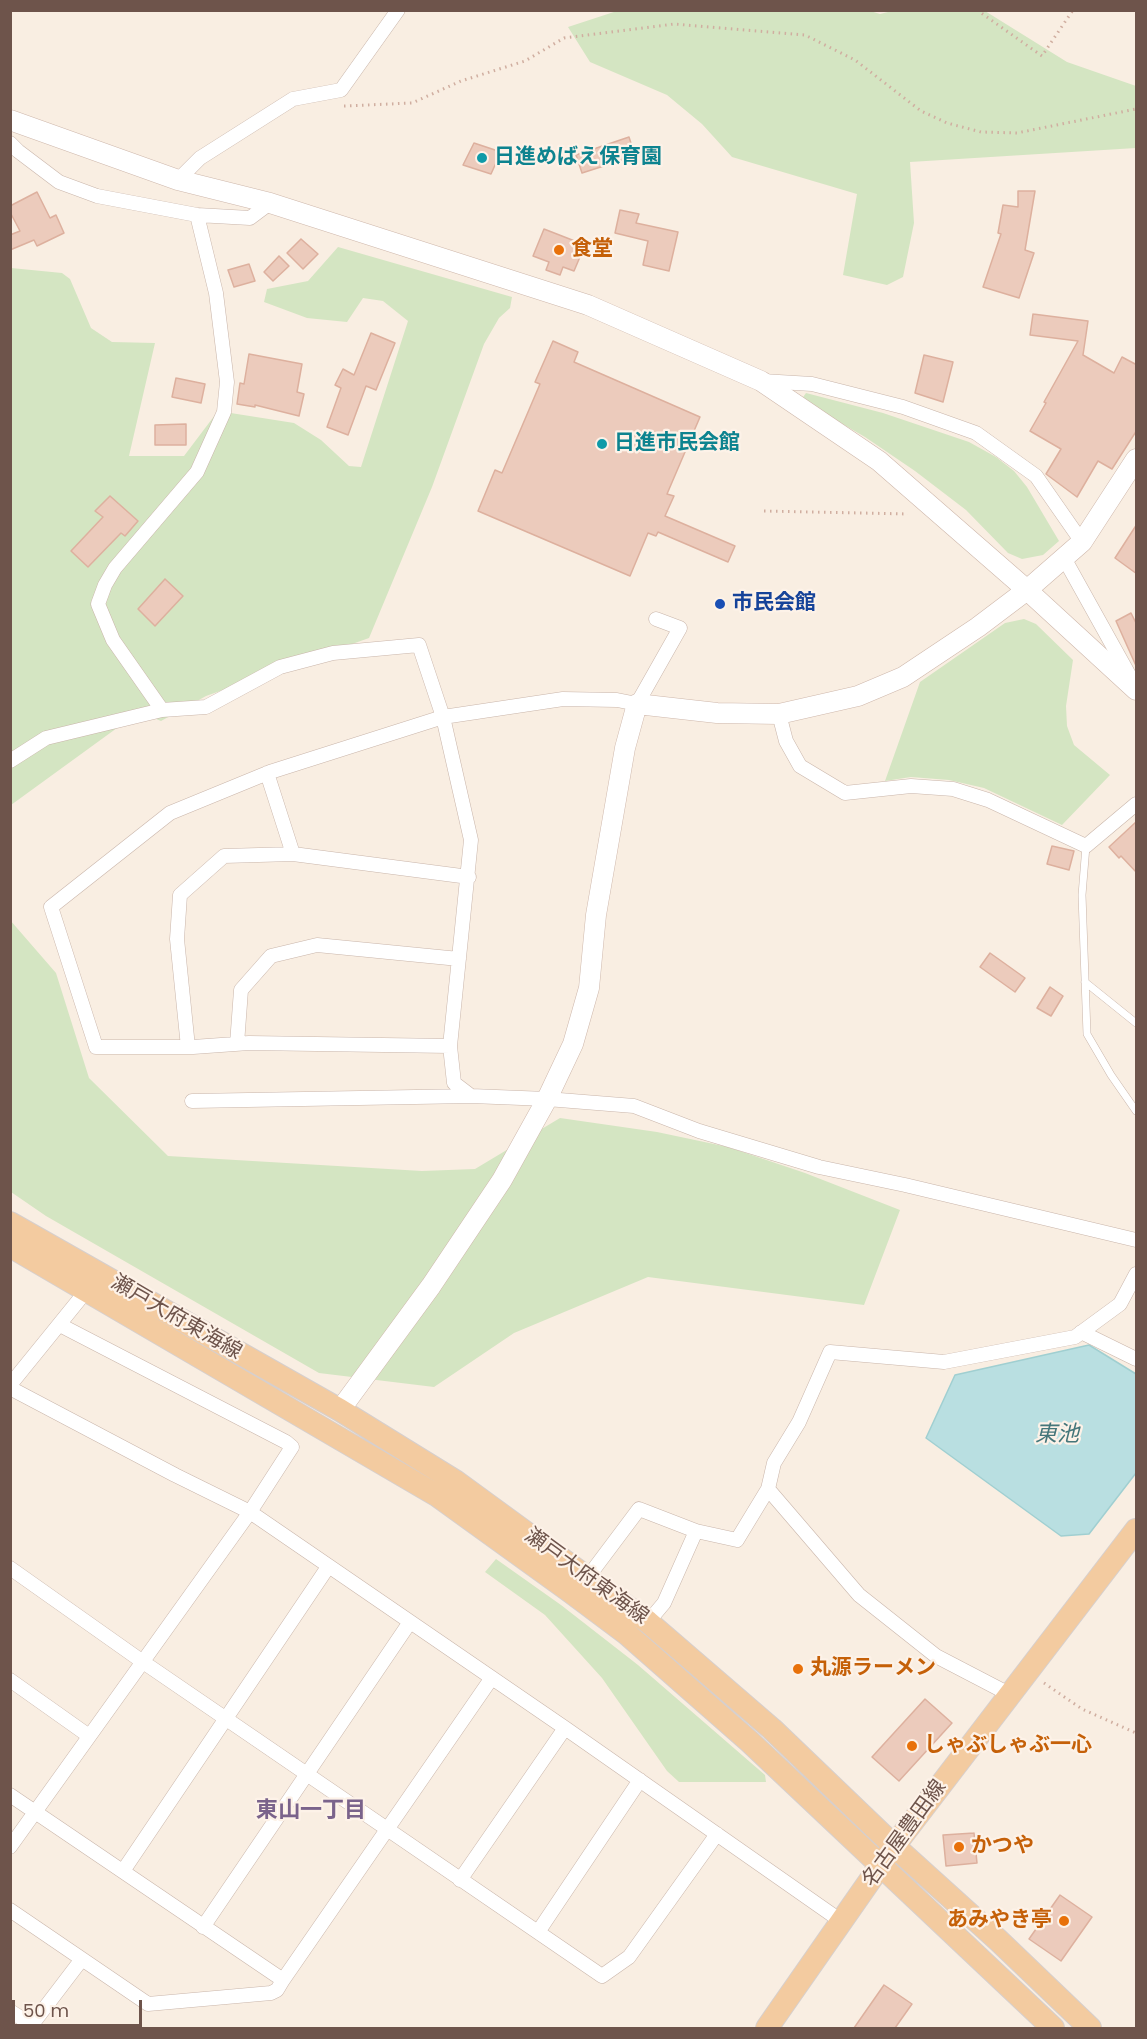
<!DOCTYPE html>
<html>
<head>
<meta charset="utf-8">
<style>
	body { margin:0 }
	#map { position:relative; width:1147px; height:2039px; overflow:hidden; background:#f9eee2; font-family:Poppins,sans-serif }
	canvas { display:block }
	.frame { position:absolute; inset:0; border:12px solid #6e544b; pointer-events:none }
	.scale { position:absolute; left:12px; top:2000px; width:130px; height:27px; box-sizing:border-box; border:3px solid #6e544b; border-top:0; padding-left:8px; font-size:18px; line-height:21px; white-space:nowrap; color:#6e544b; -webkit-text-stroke:4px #fdf2e8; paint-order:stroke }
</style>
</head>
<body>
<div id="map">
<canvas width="1147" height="2039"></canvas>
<div class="frame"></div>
<div class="scale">50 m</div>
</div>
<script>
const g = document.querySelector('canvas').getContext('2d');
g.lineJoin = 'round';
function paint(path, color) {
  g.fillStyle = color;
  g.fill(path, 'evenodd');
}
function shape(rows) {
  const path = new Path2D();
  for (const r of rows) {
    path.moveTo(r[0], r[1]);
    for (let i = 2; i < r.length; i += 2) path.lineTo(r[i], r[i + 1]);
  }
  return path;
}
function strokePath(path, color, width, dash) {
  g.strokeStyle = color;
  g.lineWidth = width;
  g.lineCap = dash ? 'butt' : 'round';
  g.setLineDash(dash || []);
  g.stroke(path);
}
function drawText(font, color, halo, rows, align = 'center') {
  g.font = font + ' Poppins,"Noto Sans JP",sans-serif';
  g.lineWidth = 4.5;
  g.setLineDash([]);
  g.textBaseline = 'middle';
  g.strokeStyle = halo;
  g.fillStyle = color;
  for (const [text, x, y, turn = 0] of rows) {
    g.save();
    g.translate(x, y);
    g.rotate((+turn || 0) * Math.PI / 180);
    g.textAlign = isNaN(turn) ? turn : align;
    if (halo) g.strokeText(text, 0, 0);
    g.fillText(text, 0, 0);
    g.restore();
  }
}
const green = shape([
	[620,10,867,10,880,14,896,10,985,11,1067,62,1136,86,1136,148,910,162,914,223,903,277,887,285,843,275,857,194,732,157,702,124,667,95,590,62,568,27],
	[338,247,512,297,510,308,499,318,484,344,432,487,369,638,206,696,161,721,139,712,11,805,11,268,62,273,70,279,91,328,112,342,155,343,129,456,184,456,218,411,294,423,321,440,349,466,361,467,408,321,383,301,363,298,347,322,307,318,264,302,267,289,308,281],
	[806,393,883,413,969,442,996,457,1014,471,1027,487,1059,541,1043,555,1022,559,1008,553,966,510,915,471,865,437,801,400],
	[1024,619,1036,624,1073,660,1066,706,1067,726,1074,745,1110,775,1062,825,984,788,949,780,911,777,885,781,920,682,1005,623],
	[10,920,56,973,89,1078,168,1156,422,1171,475,1169,560,1118,657,1132,728,1147,805,1173,900,1210,864,1305,648,1277,514,1333,434,1387,319,1373,46,1216,11,1192],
	[496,1559,561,1605,638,1665,765,1775,766,1782,679,1782,667,1771,602,1678,545,1615,485,1572]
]);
const water = shape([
	[1089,1345,1136,1374,1136,1473,1089,1534,1061,1536,926,1438,955,1375,1089,1345]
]);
const building = shape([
	[629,137,635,156,582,173,576,155,629,137],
	[474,143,501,152,491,174,463,165,474,143],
	[1018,191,1035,191,1025,250,1034,253,1019,298,983,287,1001,234,998,233,1003,205,1018,207,1018,191],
	[37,192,50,218,56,215,64,233,37,246,34,240,10,250,10,235,20,231,10,212,10,206,37,192],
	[620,210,639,214,636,223,678,232,669,271,643,265,648,241,615,233,620,210],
	[544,229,585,245,574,271,563,267,560,275,546,270,549,262,533,256,544,229],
	[301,239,318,254,303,269,287,253,301,239],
	[279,256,289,266,273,281,264,272,279,256],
	[249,264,255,281,234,287,228,270,249,264],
	[1033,314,1088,321,1083,355,1114,373,1122,357,1137,365,1137,430,1112,469,1098,461,1077,497,1046,474,1061,449,1030,431,1046,403,1044,402,1078,341,1030,335,1033,314],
	[371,333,395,343,376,390,366,386,348,435,327,427,341,388,335,385,343,369,354,375,371,333],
	[553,341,578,352,574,362,700,417,667,494,674,496,665,516,735,546,728,562,658,532,656,536,648,533,630,576,478,511,495,470,502,473,540,384,535,382,553,341],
	[249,354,302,364,297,392,304,394,299,416,255,405,255,407,237,404,240,383,244,384,249,354],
	[924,355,953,362,943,402,915,393,924,355],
	[176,378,205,384,201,403,172,397,176,378],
	[186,424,186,445,155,445,155,425,186,424],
	[110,496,138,521,125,536,121,533,88,567,71,551,103,517,95,511,110,496],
	[1137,524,1137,574,1115,558,1137,524],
	[165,579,183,596,155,626,138,609,165,579],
	[1131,613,1137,625,1137,668,1116,621,1131,613],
	[1137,821,1137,873,1121,856,1119,858,1109,847,1137,821],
	[1052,846,1074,851,1069,870,1047,864,1052,846],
	[990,953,1025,978,1015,992,980,967,990,953],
	[1050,987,1063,996,1051,1016,1037,1008,1050,987],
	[925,1699,952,1723,899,1781,872,1757,925,1699],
	[974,1833,977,1863,946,1866,943,1835,974,1833],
	[1060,1895,1092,1917,1061,1961,1029,1939,1060,1895],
	[884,1985,912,2004,895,2028,854,2028,884,1985]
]);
const path = shape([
	[977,10,1042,56,1073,10],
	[344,106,412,103,461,81,525,61,564,38,674,24,805,35,855,60,921,111,947,123,981,132,1017,133,1136,109],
	[764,511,908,514],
	[1044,1683,1082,1709,1136,1733]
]);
const lane = shape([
	[1086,846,1082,895,1087,1034,1111,1075,1136,1111],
	[1085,982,1136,1023]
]);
const street = shape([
	[10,143,18,151,59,182,97,196,197,215,216,293,227,382,224,412,197,472,115,568,105,585,98,604,113,640,162,710],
	[178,180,200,158,293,99,341,90,398,10],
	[197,215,250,218,270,203],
	[762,381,812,384,903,407,976,433,1036,476,1082,542],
	[1064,558,1133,682],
	[779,714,786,741,800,766,845,793,911,786,953,789,988,800,1086,846,1136,804],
	[10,761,46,738,162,710,206,707,280,667,333,653,419,645,443,717,471,840,450,1046,249,1043,193,1047,96,1047,51,907,170,813,270,772,443,717,563,699,617,700,637,704,680,628,656,619],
	[267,773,293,854,469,877],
	[237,1044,241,990,271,956,317,945,459,959],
	[450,1046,454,1083,471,1096],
	[188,1047,177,939,180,895,224,856,293,854],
	[192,1101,471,1096,547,1099,634,1106,699,1131,819,1167,905,1185,1136,1240],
	[1081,1332,1136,1359],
	[10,1385,87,1290],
	[10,1388,175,1475,250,1512,565,1728,841,1921],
	[10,1568,143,1662,602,1976,629,1957,717,1834],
	[588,1577,639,1509,696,1531,737,1540,768,1489],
	[648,1622,664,1603,696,1531],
	[10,1680,89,1736],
	[1009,1694,936,1656,859,1595,768,1489,774,1463,799,1422,830,1352,944,1362,1075,1337,1120,1304,1136,1274],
	[10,1795,283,1980],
	[10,1847,250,1512,292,1447,286,1442,60,1325],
	[123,1871,328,1567],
	[460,1880,565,1728],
	[10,1910,148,2004,271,1993,277,1990,283,1980,491,1679],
	[203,1927,410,1622],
	[538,1932,640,1780],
	[10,2011,29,2023,34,2022,82,1959]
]);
const secondary = shape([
	[10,120,178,180,270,203,588,305,761,381,879,461,1027,590,1136,690],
	[340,1410,431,1286,502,1180,547,1099,573,1044,589,988,596,915,625,748,637,704,717,713,779,714,858,696,903,677,978,627,1027,590,1082,542,1136,459]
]);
const primary = shape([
	[10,1223,340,1410,455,1481,648,1622,772,1729,894,1846,998,1940,1090,2028],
	[10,1246,438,1496,571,1592,627,1634,750,1742,1053,2028],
	[767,2028,894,1846,1136,1530]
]);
const markers = [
	[482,158,6,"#0f9aa8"],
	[559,250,6,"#e8710a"],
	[602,444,6,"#0f9aa8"],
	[720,604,6,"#1a4fb4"],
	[798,1669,6,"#e8710a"],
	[912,1746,6,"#e8710a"],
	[959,1847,6,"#e8710a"],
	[1064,1921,6,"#e8710a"]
];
const cultureNames = [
	["日進めばえ保育園",494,158],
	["日進市民会館",614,444]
];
const foodNames = [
	["食堂",571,250],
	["丸源ラーメン",810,1669],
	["しゃぶしゃぶ一心",924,1746],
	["かつや",971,1847],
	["あみやき亭",1052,1921,"right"]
];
const transitNames = [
	["市民会館",732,604]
];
const streetNames = [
	["瀬戸大府東海線",176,1318,30],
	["瀬戸大府東海線",586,1577,36],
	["名古屋豊田線",905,1834,-54]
];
const waterNames = [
	["東池",1057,1435]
];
const neighbourhoodNames = [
	["東山一丁目",311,1811]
];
paint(green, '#d4e5c2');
paint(water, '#b9dfe1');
strokePath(water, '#a0cfd1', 1.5);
paint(building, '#eccbbc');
strokePath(building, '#ddb09e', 1.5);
strokePath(lane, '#c9b5aa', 8);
strokePath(street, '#c9b5aa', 15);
strokePath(secondary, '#ceb7ab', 21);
strokePath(primary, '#d6cfcd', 24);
strokePath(path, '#d0aea0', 3, [1.5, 4.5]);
strokePath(lane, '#fff', 7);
strokePath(street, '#fff', 14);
strokePath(secondary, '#fff', 20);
strokePath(primary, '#f3cba0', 22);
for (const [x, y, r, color] of markers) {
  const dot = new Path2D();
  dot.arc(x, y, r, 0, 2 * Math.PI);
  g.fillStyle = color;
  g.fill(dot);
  strokePath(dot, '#fdf2e8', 2);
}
drawText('bold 21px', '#0d838f', '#fdf2e8', cultureNames, 'left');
drawText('bold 21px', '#c56008', '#fdf2e8', foodNames, 'left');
drawText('bold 21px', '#164399', '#fdf2e8', transitNames, 'left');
drawText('21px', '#6e544b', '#fdf2e8', streetNames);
drawText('italic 22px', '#44767a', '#fdf2e8', waterNames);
drawText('bold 22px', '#7a638b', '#fdf2e8', neighbourhoodNames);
</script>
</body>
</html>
